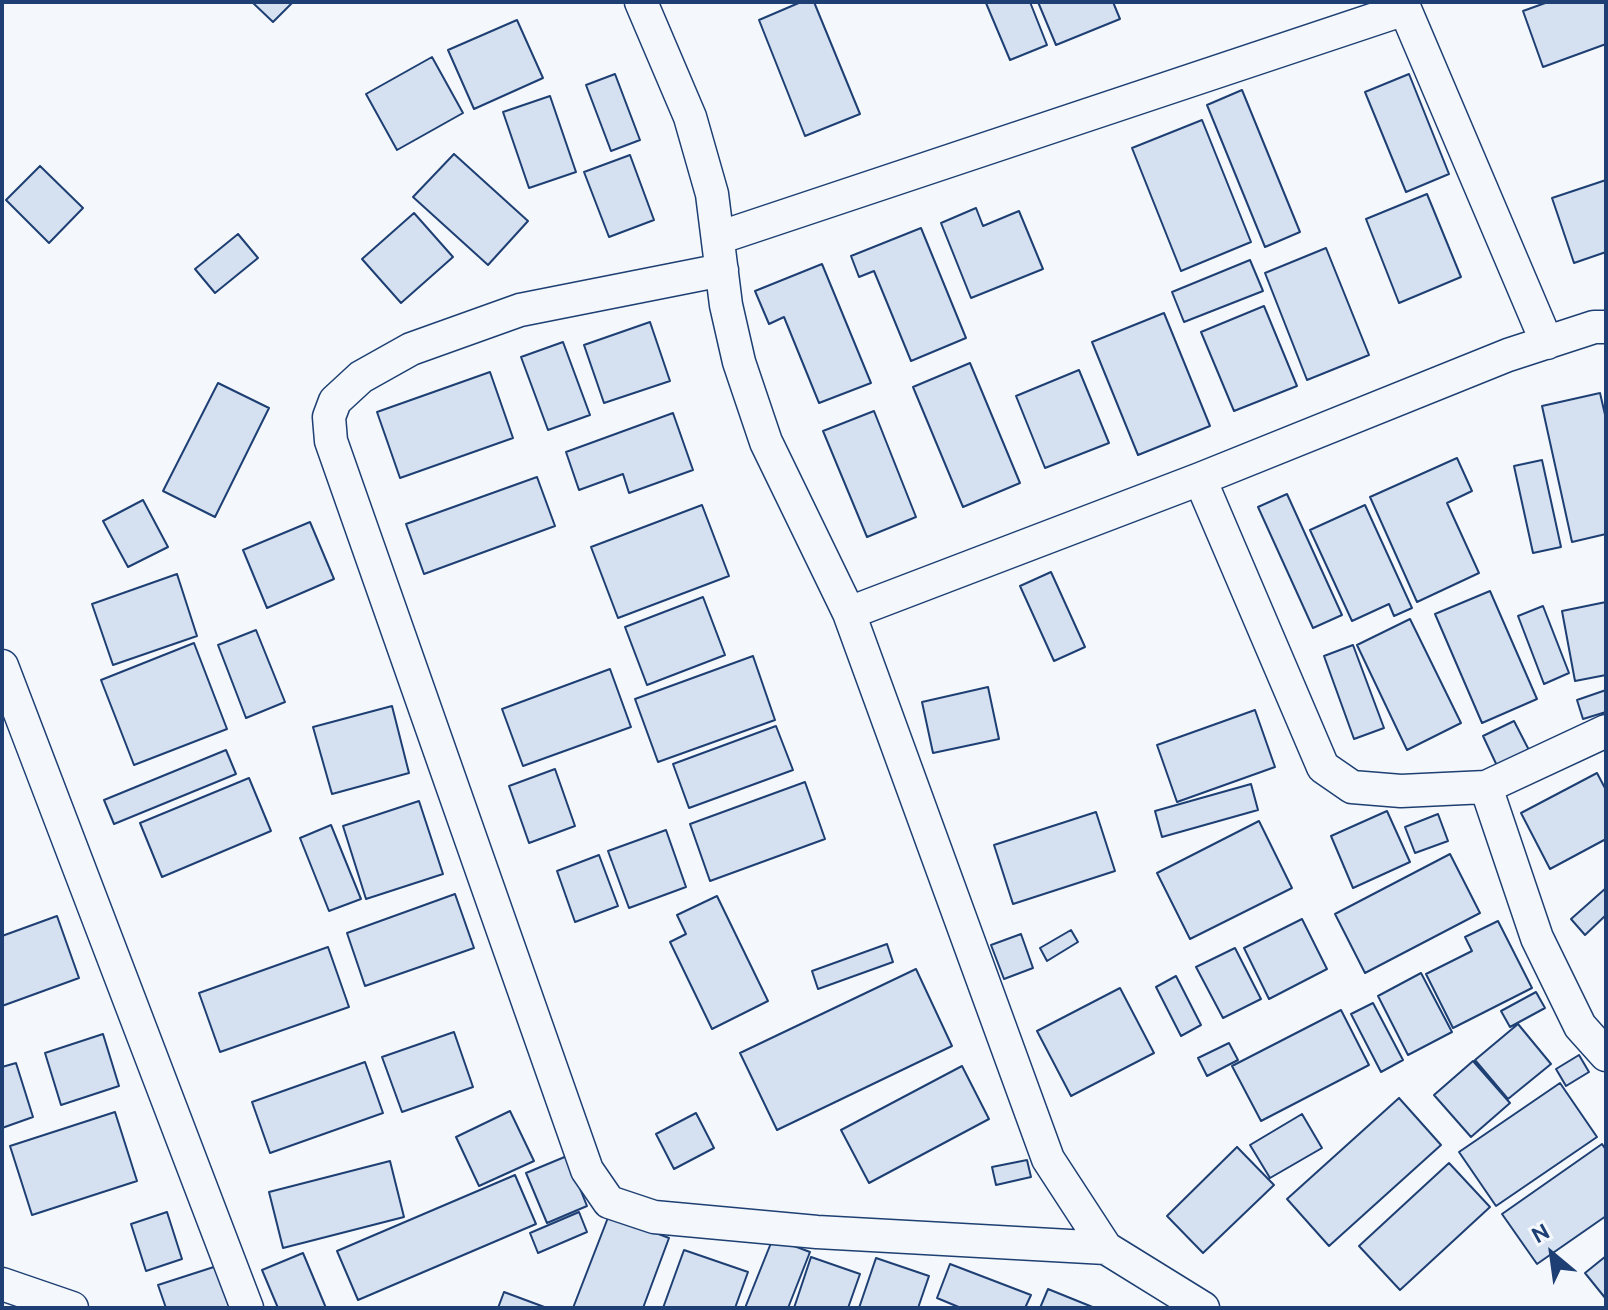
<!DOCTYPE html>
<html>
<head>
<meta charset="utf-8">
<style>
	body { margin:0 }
	#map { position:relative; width:1608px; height:1310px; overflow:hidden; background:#f4f7fb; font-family:Ubuntu,sans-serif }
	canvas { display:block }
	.frame { position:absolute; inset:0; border:4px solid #1d3f73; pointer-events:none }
	.north { position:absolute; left:1512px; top:1214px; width:80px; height:80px; -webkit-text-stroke:6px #f4f7fb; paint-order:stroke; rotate:331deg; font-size:22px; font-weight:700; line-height:32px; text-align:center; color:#1d3f73 }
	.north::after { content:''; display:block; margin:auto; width:28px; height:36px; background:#1d3f73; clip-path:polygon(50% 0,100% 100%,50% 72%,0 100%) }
</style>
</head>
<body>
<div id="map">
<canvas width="1608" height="1310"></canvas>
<div class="frame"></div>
<div class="north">N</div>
</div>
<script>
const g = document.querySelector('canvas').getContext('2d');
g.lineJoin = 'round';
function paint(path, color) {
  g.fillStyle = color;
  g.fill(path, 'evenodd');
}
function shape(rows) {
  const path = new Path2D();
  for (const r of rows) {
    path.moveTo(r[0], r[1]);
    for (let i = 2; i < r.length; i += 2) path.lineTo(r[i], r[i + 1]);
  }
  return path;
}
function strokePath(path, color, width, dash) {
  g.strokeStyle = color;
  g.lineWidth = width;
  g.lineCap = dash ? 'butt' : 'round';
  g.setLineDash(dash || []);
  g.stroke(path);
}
const building = shape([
	[252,2,293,2,273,22,252,2],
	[801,2,814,2,860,114,805,136,759,20,801,2],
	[1030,2,1047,45,1010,60,986,3,1030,2],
	[1038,2,1113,2,1120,19,1056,45,1038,2],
	[1548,2,1606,2,1606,44,1543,67,1523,11,1548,2],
	[517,20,543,78,474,109,448,50,517,20],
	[432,57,463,113,397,150,366,94,432,57],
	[615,74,640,140,611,151,586,85,615,74],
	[1409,74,1449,174,1406,192,1365,92,1409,74],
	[1242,90,1300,232,1265,247,1207,105,1242,90],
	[550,96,576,172,529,188,503,112,550,96],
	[1202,120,1251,242,1181,271,1132,148,1202,120],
	[454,154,528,221,488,265,413,197,454,154],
	[630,155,654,220,609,237,584,172,630,155],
	[40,166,83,208,49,243,6,200,40,166],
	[1606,180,1606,252,1574,263,1552,198,1606,180],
	[1427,194,1461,277,1399,303,1366,219,1427,194],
	[976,208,983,226,1019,211,1043,269,971,298,941,223,976,208],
	[414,213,453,257,401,303,362,259,414,213],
	[921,228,966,338,911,361,874,271,859,277,851,256,921,228],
	[238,234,258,258,215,293,195,269,238,234],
	[1326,248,1369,355,1307,380,1265,273,1326,248],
	[1250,260,1263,291,1184,322,1172,292,1250,260],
	[822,264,871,383,819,403,784,317,769,324,755,291,822,264],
	[1264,306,1297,386,1234,411,1201,332,1264,306],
	[1164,313,1210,426,1138,455,1092,342,1164,313],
	[650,322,670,381,604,403,584,345,650,322],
	[563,342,590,415,548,430,521,357,563,342],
	[970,363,1020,483,963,507,913,387,970,363],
	[1079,370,1109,443,1045,468,1016,396,1079,370],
	[490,372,513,438,400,478,377,412,490,372],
	[218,383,269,408,215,517,163,491,218,383],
	[1600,393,1606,419,1606,534,1572,542,1542,406,1600,393],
	[874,411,916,517,867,537,823,431,874,411],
	[673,413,693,470,629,493,623,474,579,490,566,452,673,413],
	[1457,458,1472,491,1447,503,1479,573,1417,602,1370,497,1457,458],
	[1542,460,1561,547,1533,553,1514,466,1542,460],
	[537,477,555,526,424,574,406,524,537,477],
	[1287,494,1342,615,1313,628,1258,507,1287,494],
	[143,500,168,547,128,567,103,521,143,500],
	[702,505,729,576,618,618,591,547,702,505],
	[1365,505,1412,608,1394,616,1389,604,1352,621,1310,530,1365,505],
	[310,522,334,579,267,608,243,550,310,522],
	[1051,572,1085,647,1054,661,1020,586,1051,572],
	[177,574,197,636,113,665,92,604,177,574],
	[1490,591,1537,699,1482,723,1435,614,1490,591],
	[703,597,725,655,647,685,625,627,703,597],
	[1606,602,1606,675,1575,681,1562,611,1606,602],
	[1543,606,1569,673,1544,684,1518,616,1543,606],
	[1410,619,1461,723,1407,750,1357,645,1410,619],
	[256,630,285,702,246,718,218,645,256,630],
	[194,643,227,729,134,765,101,680,194,643],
	[1353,645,1384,728,1354,739,1324,656,1353,645],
	[753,656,775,720,658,762,635,699,753,656],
	[610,669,631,727,523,766,502,709,610,669],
	[988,687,999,739,933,753,922,702,988,687],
	[1606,690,1606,712,1583,719,1577,700,1606,690],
	[392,706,409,773,332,794,313,727,392,706],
	[1255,710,1275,767,1177,802,1157,745,1255,710],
	[1514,721,1531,754,1499,770,1483,736,1514,721],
	[776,726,793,770,689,808,673,764,776,726],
	[226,750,236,774,114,824,104,800,226,750],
	[555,769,575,826,529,843,509,786,555,769],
	[1597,773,1606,790,1606,839,1550,869,1521,813,1597,773],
	[249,778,271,831,162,877,140,823,249,778],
	[805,782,825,839,710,881,690,824,805,782],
	[1251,784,1258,810,1162,837,1155,811,1251,784],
	[419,801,443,874,366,899,343,826,419,801],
	[1387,811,1410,862,1353,888,1331,836,1387,811],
	[1096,812,1115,871,1013,904,994,845,1096,812],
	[1438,814,1448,841,1415,853,1405,827,1438,814],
	[1259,821,1292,888,1190,939,1157,873,1259,821],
	[331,825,361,899,329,911,300,838,331,825],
	[666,830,686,887,629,908,608,851,666,830],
	[1450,854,1480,913,1365,973,1335,914,1450,854],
	[599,855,618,906,575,922,557,871,599,855],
	[1606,888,1606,915,1585,935,1571,919,1606,888],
	[455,894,474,948,365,986,347,933,455,894],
	[717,896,768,1001,712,1029,670,942,686,934,677,915,717,896],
	[57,916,79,978,2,1006,2,936,57,916],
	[1302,919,1327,969,1269,999,1244,948,1302,919],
	[1498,921,1532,988,1453,1028,1426,974,1472,951,1465,937,1498,921],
	[1071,930,1078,942,1047,961,1040,948,1071,930],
	[1021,934,1033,968,1004,979,991,945,1021,934],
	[887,944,893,962,818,989,812,971,887,944],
	[328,947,349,1007,220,1052,199,993,328,947],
	[1235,948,1261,999,1223,1018,1196,967,1235,948],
	[916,969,952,1046,777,1130,740,1053,916,969],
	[1421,973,1452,1032,1408,1055,1378,996,1421,973],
	[1176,976,1201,1025,1181,1036,1156,987,1176,976],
	[1120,988,1154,1053,1071,1096,1037,1031,1120,988],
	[1536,992,1545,1008,1510,1027,1501,1011,1536,992],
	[1373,1003,1403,1060,1381,1072,1351,1014,1373,1003],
	[1341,1010,1369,1065,1261,1121,1232,1066,1341,1010],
	[1518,1024,1551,1064,1508,1099,1475,1060,1518,1024],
	[454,1032,473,1087,402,1112,382,1057,454,1032],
	[103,1034,119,1086,61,1105,45,1053,103,1034],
	[1229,1043,1238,1060,1207,1076,1198,1058,1229,1043],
	[1579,1055,1589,1072,1566,1086,1556,1069,1579,1055],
	[1473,1061,1510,1103,1471,1137,1434,1095,1473,1061],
	[365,1062,383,1113,270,1153,252,1102,365,1062],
	[16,1063,33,1117,2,1128,2,1067,16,1063],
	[962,1066,989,1119,869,1183,841,1130,962,1066],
	[1560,1083,1597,1137,1496,1206,1459,1152,1560,1083],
	[1399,1098,1441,1145,1329,1246,1287,1199,1399,1098],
	[510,1111,534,1161,479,1186,456,1137,510,1111],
	[115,1112,137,1181,32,1215,10,1146,115,1112],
	[696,1113,714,1148,674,1169,656,1134,696,1113],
	[1302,1114,1322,1148,1270,1178,1250,1145,1302,1114],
	[1602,1144,1606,1150,1606,1216,1537,1264,1502,1214,1602,1144],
	[1237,1147,1274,1185,1203,1253,1167,1216,1237,1147],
	[567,1156,587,1206,547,1223,526,1173,567,1156],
	[1027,1160,1031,1177,996,1185,992,1167,1027,1160],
	[390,1161,404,1217,283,1248,269,1192,390,1161],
	[1449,1163,1490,1207,1400,1290,1359,1246,1449,1163],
	[515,1175,536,1224,358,1300,337,1251,515,1175],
	[167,1212,182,1259,146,1271,131,1224,167,1212],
	[579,1212,587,1232,538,1253,530,1233,579,1212],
	[609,1215,669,1238,643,1308,573,1308,609,1215],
	[773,1238,810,1252,788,1308,745,1308,773,1238],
	[684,1250,748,1272,735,1308,663,1308,684,1250],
	[303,1253,326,1308,278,1308,262,1270,303,1253],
	[1606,1256,1606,1299,1585,1273,1606,1256],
	[811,1257,860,1274,848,1308,794,1308,811,1257],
	[876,1258,929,1276,918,1308,859,1308,876,1258],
	[950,1264,1031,1295,1025,1308,961,1308,937,1298,950,1264],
	[220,1265,234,1308,166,1308,158,1285,220,1265],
	[1048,1289,1095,1308,1040,1308,1048,1289],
	[504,1292,547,1308,498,1308,504,1292]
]);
const street = shape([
	[641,2,690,117,712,194,726,305,739,362,766,442,849,613,1048,1159,1106,1248,1203,1308],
	[1402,2,1547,343],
	[718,238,1405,9],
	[722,270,520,310,411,349,361,377,335,401,329,417,331,441,587,1170,609,1202,654,1217,817,1232,1106,1248],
	[1200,479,1323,767,1352,787,1401,791,1486,787,1606,731],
	[849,613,1200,479,1508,355,1594,327,1606,327],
	[2,666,247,1308],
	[1486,787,1537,938,1580,1026,1606,1055],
	[2,1284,72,1308]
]);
paint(building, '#d5e0f0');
strokePath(building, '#1d3f73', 2);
strokePath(street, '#1d3f73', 35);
strokePath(street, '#f4f7fb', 32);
</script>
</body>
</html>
